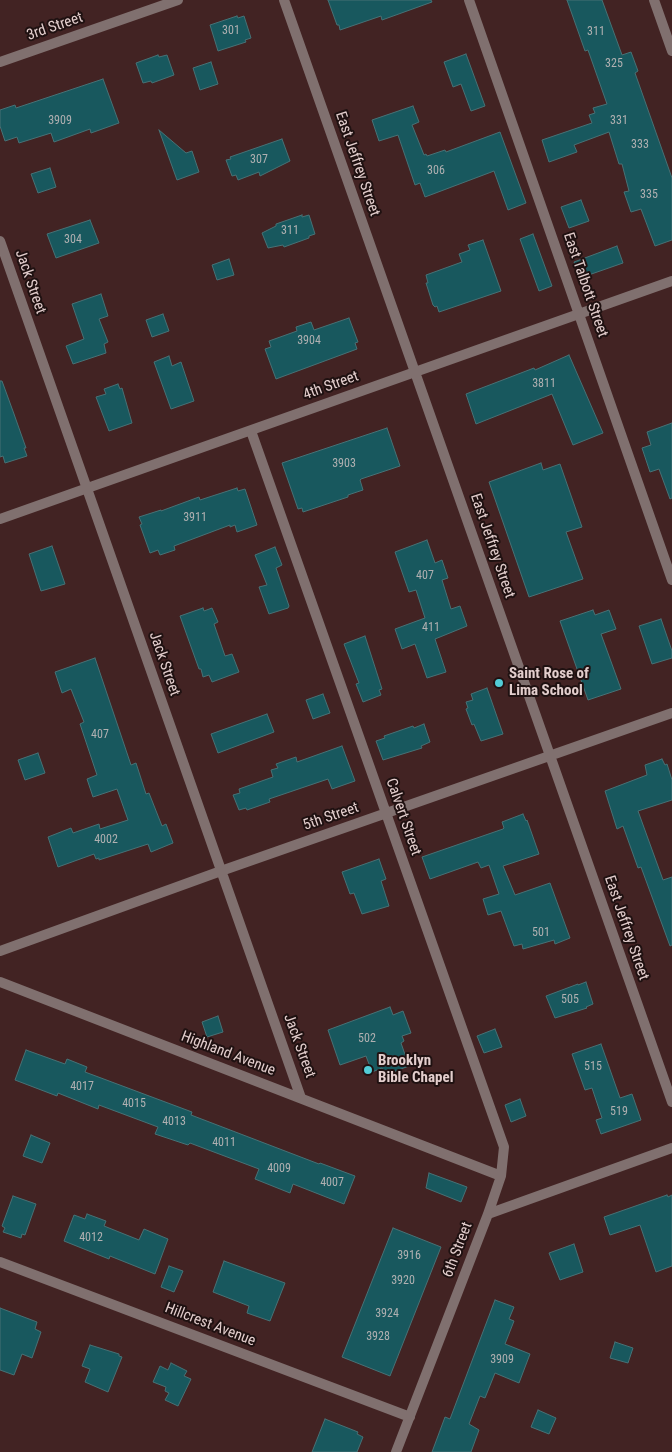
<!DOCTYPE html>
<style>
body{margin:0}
canvas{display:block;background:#422323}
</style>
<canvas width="672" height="1452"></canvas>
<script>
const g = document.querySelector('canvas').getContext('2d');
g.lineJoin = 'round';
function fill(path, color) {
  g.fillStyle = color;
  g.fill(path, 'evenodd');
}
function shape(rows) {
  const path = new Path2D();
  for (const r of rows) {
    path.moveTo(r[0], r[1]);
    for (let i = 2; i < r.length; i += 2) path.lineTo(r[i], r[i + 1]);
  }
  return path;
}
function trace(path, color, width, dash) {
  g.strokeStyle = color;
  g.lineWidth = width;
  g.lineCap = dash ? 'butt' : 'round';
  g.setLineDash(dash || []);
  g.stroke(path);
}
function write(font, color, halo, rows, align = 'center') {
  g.font = font + ' "Roboto Condensed",sans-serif';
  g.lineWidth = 4;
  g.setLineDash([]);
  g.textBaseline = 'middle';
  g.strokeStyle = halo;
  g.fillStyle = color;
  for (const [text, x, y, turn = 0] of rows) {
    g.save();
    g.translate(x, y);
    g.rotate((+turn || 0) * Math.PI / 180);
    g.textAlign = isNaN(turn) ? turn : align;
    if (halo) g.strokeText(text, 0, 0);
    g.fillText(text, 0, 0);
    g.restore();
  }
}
const building = shape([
 [328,0,431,0,432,2,382,20,381,16,340,30,339,25,337,25,328,0],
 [567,0,602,0,622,55,631,52,638,71,635,73,672,178,672,240,655,246,641,209,631,212,624,192,629,191,622,164,619,164,609,132,574,145,577,152,549,162,542,140,592,123,589,115,595,113,593,108,607,104,588,50,585,51,567,0],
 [237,16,238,18,244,16,251,38,245,40,246,42,218,51,210,25,237,16],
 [466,54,485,106,471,111,461,84,453,87,444,62,466,54],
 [158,55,159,57,167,55,174,75,152,83,151,81,143,83,136,63,158,55],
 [211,62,218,84,200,90,193,68,211,62],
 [103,79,119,123,91,133,90,129,54,142,51,133,19,143,17,137,5,141,0,126,0,110,15,105,16,108,103,79],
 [413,106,419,122,412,125,424,155,426,154,427,156,445,150,446,152,500,132,526,203,508,210,494,171,425,197,420,183,415,185,398,135,379,141,372,120,413,106],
 [159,130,186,153,192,151,199,172,177,180,159,130],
 [282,139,290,161,260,176,259,172,238,180,236,175,232,176,226,160,231,159,230,157,282,139],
 [50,168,56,187,38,193,31,174,50,168],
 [581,200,589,221,569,228,561,207,581,200],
 [302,215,302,217,309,215,315,234,309,236,309,238,284,247,283,245,268,248,262,233,276,226,276,224,302,215],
 [90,220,99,243,56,258,47,234,90,220],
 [533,234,552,286,539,291,520,239,533,234],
 [483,240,501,291,439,312,437,306,435,307,433,305,426,283,428,283,426,275,462,262,459,254,470,250,468,245,483,240],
 [617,246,623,263,580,278,574,262,617,246],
 [229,259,234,275,217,280,212,265,229,259],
 [101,294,108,316,99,319,108,342,104,344,106,353,73,364,66,346,84,339,72,304,101,294],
 [163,314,169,331,152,337,146,320,163,314],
 [349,318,358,342,355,343,357,349,276,379,265,349,271,347,269,341,297,331,296,327,311,322,314,330,349,318],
 [569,355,603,433,573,445,552,394,476,424,466,394,534,368,535,370,569,355],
 [169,356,172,366,181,362,194,401,171,409,154,362,169,356],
 [0,381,2,381,14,414,26,448,24,448,27,456,5,463,3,456,0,457,0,381],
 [118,384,120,389,122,388,132,423,109,431,96,397,106,394,104,389,118,384],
 [672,423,672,498,670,499,659,469,650,472,642,448,651,445,647,432,672,423],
 [387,428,400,466,361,479,360,480,363,490,348,495,348,497,303,512,302,508,298,509,282,463,387,428],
 [541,463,543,470,560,464,582,527,566,532,583,579,529,597,489,482,541,463],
 [237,488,238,491,245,489,257,525,237,532,235,525,230,527,230,525,174,546,175,550,160,555,158,550,150,553,140,525,142,524,139,517,161,510,161,511,199,497,200,500,237,488],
 [427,540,435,563,442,560,448,578,442,580,451,609,460,606,467,626,435,639,446,672,427,678,415,644,402,649,395,629,425,618,416,590,409,592,395,552,427,540],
 [52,546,65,584,41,591,29,554,52,546],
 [275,547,282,565,276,568,289,606,288,608,269,614,259,587,267,585,255,555,275,547],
 [203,608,204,611,212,608,218,622,214,624,225,656,232,654,239,672,212,682,209,675,203,677,201,669,199,669,180,616,203,608],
 [593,610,595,615,609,610,616,629,601,634,621,689,588,700,560,621,593,610],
 [661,619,672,651,672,658,652,664,639,626,661,619],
 [365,636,382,689,379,690,381,695,363,702,356,684,359,683,344,644,365,636],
 [95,658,131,765,136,763,146,794,149,793,162,826,166,824,173,843,151,852,148,844,99,860,99,858,96,859,94,854,58,867,48,837,71,828,73,833,99,824,100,829,128,820,117,789,93,797,87,779,97,775,80,724,84,722,71,689,62,693,55,672,95,658],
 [487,688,503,734,481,741,474,724,472,725,466,709,468,708,466,702,473,700,471,694,487,688],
 [323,694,330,713,313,719,306,700,323,694],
 [267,714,274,732,218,753,211,734,267,714],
 [424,724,430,742,421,746,422,748,383,760,376,741,385,738,384,736,413,726,414,728,424,724],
 [342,746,355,781,332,789,328,779,269,799,270,802,247,810,246,808,239,810,233,795,240,793,239,789,273,777,271,770,278,768,276,764,296,757,297,762,342,746],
 [38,753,45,773,25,780,18,760,38,753],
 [662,759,665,765,667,764,672,780,672,800,638,811,663,880,672,877,672,945,670,946,641,867,638,868,623,826,617,829,605,791,647,775,645,765,662,759],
 [523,814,526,821,527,820,539,854,503,866,515,895,550,883,570,938,555,944,554,940,523,949,522,944,514,946,501,911,488,915,483,899,499,894,489,865,481,868,478,862,430,879,422,857,503,829,504,828,502,822,523,814],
 [379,859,386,879,381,881,389,906,362,914,354,893,350,894,342,872,379,859],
 [586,982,593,1004,586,1007,587,1008,555,1018,546,996,578,984,578,985,586,982],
 [390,1007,393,1015,403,1011,411,1033,402,1036,404,1041,401,1043,409,1066,385,1075,382,1068,372,1072,366,1056,340,1065,328,1030,390,1007],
 [218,1016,223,1032,207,1037,202,1022,218,1016],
 [495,1029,502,1047,484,1053,477,1036,495,1029],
 [601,1044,620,1098,632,1094,641,1120,601,1134,596,1120,602,1118,592,1088,585,1090,572,1054,601,1044],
 [26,1050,65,1064,67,1059,87,1067,85,1072,192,1112,191,1115,319,1164,320,1163,355,1176,344,1204,293,1184,290,1193,255,1179,259,1169,190,1143,188,1145,155,1134,158,1127,99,1105,98,1109,58,1093,57,1096,15,1080,26,1050],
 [520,1099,526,1116,511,1122,505,1105,520,1099],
 [31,1135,50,1143,42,1163,23,1156,31,1135],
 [429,1173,467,1187,461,1202,426,1188,429,1173],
 [667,1195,668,1197,672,1195,672,1266,656,1272,640,1225,610,1235,604,1217,667,1195],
 [13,1196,36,1204,25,1235,22,1234,21,1238,3,1232,5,1228,2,1226,13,1196],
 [87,1214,106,1221,104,1226,139,1240,144,1229,168,1239,155,1274,110,1256,109,1259,64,1241,74,1215,85,1219,87,1214],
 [393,1228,441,1247,390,1376,342,1357,393,1228],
 [574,1244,583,1272,560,1280,549,1253,574,1244],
 [224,1261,285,1283,270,1321,247,1313,249,1306,213,1292,224,1261],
 [169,1266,183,1271,174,1292,161,1287,169,1266],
 [495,1300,514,1307,509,1319,514,1321,505,1344,530,1354,519,1383,495,1373,485,1398,480,1396,469,1424,479,1430,471,1452,432,1452,445,1417,450,1419,495,1300],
 [0,1308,37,1322,35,1329,41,1332,32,1358,22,1354,14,1375,0,1370,0,1308],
 [615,1342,633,1348,628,1363,610,1358,615,1342],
 [90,1345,119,1354,119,1356,122,1357,108,1392,85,1382,90,1369,82,1366,90,1345],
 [171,1363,187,1371,184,1376,191,1379,178,1406,165,1400,169,1393,165,1391,166,1387,153,1382,160,1366,168,1370,171,1363],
 [538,1410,556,1418,549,1434,531,1427,538,1410],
 [325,1419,358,1432,357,1434,363,1437,357,1452,312,1452,325,1419]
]);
const minor = shape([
 [284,0,672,1102],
 [469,0,672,580],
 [654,0,672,51],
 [0,62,178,0],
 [0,241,301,1098],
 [251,431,504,1147,501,1176,488,1214,396,1452],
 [0,519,672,281],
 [0,951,221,871,672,713],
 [0,982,501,1176],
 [488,1214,672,1148],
 [0,1262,410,1417]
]);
const markers = [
 [499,683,5,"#52ccd6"],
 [368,1070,5,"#52ccd6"]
];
const numberNames = [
 ["301",231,31],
 ["311",596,32],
 ["325",614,64],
 ["3909",60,121],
 ["331",619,121],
 ["333",640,145],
 ["307",259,160],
 ["306",436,171],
 ["335",649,195],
 ["311",290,231],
 ["304",73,240],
 ["3904",309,341],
 ["3811",544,384],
 ["3903",344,464],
 ["3911",195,518],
 ["407",425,576],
 ["411",431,628],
 ["407",100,735],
 ["4002",106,840],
 ["501",541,933],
 ["505",570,1000],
 ["502",367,1039],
 ["515",593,1067],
 ["4017",82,1087],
 ["4015",134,1104],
 ["519",619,1112],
 ["4013",174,1122],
 ["4011",224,1143],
 ["4009",279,1169],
 ["4007",332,1183],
 ["4012",91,1238],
 ["3916",409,1256],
 ["3920",403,1281],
 ["3924",387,1314],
 ["3928",378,1337],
 ["3909",502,1360]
];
const streetNames = [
 ["3rd Street",55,27,-19],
 ["East Jeffrey Street",357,164,71],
 ["Jack Street",30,282,71],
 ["East Talbott Street",585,285,71],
 ["4th Street",331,386,-20],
 ["East Jeffrey Street",492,546,71],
 ["Jack Street",164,664,71],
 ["5th Street",331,817,-19],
 ["Calvert Street",403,817,71],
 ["East Jeffrey Street",626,928,71],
 ["Jack Street",299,1046,70],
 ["Highland Avenue",228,1054,21],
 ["6th Street",458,1250,-69],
 ["Hillcrest Avenue",210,1325,21]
];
const poiNames = [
 ["Saint Rose of",509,674],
 ["Lima School",509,691],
 ["Brooklyn",378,1061],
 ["Bible Chapel",378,1078]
];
fill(building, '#18585e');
trace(building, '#477175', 1);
trace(minor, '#80706f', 10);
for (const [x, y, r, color] of markers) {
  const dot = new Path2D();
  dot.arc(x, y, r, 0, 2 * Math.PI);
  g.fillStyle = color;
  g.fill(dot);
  trace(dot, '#1f1111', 2);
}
write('12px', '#b0b0b1', null, numberNames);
write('15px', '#e3cecd', '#1f1111', streetNames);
write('bold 15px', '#e3cecd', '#1f1111', poiNames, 'left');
</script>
